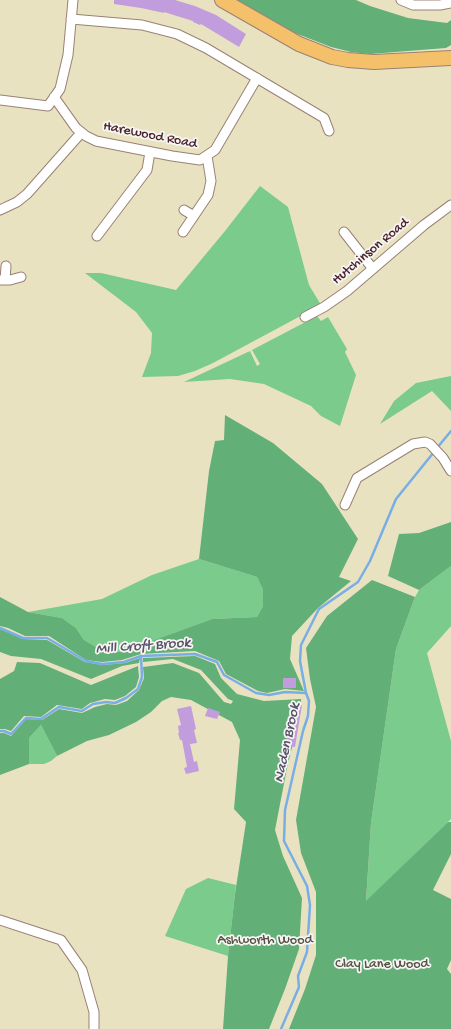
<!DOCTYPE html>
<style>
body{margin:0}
canvas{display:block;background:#e9e2c1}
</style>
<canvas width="451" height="1029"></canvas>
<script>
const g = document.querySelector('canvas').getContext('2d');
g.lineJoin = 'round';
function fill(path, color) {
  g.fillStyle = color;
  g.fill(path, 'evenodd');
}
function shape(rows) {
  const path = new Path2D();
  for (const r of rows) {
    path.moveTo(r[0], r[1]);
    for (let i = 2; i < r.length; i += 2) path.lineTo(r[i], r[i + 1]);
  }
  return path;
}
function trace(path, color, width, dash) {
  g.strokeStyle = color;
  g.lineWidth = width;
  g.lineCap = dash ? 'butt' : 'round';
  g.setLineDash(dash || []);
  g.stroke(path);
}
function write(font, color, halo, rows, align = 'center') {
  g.font = font + ' "Gochi Hand",sans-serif';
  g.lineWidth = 3.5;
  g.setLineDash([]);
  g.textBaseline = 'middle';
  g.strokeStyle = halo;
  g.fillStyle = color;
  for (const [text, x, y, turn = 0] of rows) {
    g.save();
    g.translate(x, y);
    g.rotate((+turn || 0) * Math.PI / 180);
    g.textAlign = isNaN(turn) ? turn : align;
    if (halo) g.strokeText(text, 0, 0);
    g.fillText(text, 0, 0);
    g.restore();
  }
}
const green = shape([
 [260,186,288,207,309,285,321,305,213,363,195,371,178,376,142,377,151,353,152,333,136,312,85,273,101,273,176,290,225,231],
 [317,316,321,321,328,317,347,349,345,352,356,375,340,426,321,416,311,406,264,384,230,379,184,382,250,351,257,366,260,364,252,350],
 [451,376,451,411,432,391,380,424,394,401,416,383],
 [199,559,257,577,263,590,263,606,257,617,212,619,123,652,103,651,84,640,76,628,62,618,28,612,102,599,152,575],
 [451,566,451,626,427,653,451,741,451,819,366,902,371,823,396,649,415,597,419,590],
 [41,725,57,756,51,761,44,764,29,764,29,738],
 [208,878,236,885,228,956,165,936,186,889]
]);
const forest = shape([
 [237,0,356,0,370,6,408,18,447,23,451,20,451,45,446,48,370,54,351,52,331,47,295,33],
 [225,415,273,443,322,484,358,539,339,577,351,581,318,608,292,636,290,659,304,691,285,689,267,693,258,691,226,674,219,661,195,651,141,654,122,660,102,662,86,660,49,636,25,636,8,628,0,626,0,597,28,612,62,618,76,628,84,640,103,651,122,652,212,619,257,617,263,606,263,590,257,577,199,559,209,471,215,441,224,440],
 [451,522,451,566,419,590,388,576,399,534,419,533],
 [372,580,415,597,396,649,371,823,366,901,448,822,451,822,451,854,433,890,451,899,451,960,447,969,451,974,451,1029,289,1029,305,989,316,955,316,892,301,853,296,820,316,707,310,679,306,648,327,616],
 [0,629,23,639,47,640,85,662,103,665,125,663,140,658,139,663,122,666,91,679,41,659,11,656,0,652],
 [195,656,215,664,221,678,237,694,264,701,301,699,301,710,287,768,275,830,283,856,302,898,299,949,285,989,269,1029,223,1029,228,956,235,894,246,822,234,809,240,740,232,722,191,700,171,697,162,701,151,712,136,722,109,735,87,741,57,756,41,725,29,738,29,764,0,775,0,733,4,733,11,736,26,719,42,720,59,709,82,713,95,707,107,704,116,705,127,701,139,690,144,678,143,667,173,663,199,673,224,702,231,704,233,701,228,699,201,670,173,659,143,662,143,658],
 [17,662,40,663,91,685,138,666,139,677,136,687,125,696,115,700,105,699,90,703,82,709,57,705,41,717,24,716,11,731,5,729,0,729,0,679,14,671]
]);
const stream = shape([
 [437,448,451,431],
 [0,628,23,638,47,638,86,661,102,664,124,662,141,656,195,654,217,662,224,675,256,693,269,695,285,692,306,693],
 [0,731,4,731,11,734,26,718,41,719,59,707,82,711,93,704,106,702,115,703,126,698,138,689,142,677,141,656],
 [281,1029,299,987,298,976,307,952,310,905,307,886,284,841,285,810,303,731,308,716,309,701,306,693,300,661,301,645,319,609,358,582,370,561,396,499,434,452]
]);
const building = shape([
 [114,0,175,0,195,6,216,15,246,34,239,47,201,24,200,25,193,22,193,21,164,12,164,13,141,8,114,4],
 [283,678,296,678,296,688,283,688],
 [290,704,302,705,295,747,286,746],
 [191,706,196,729,194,730,197,743,190,744,194,762,197,761,199,771,186,774,184,768,187,767,182,740,180,740,178,733,179,733,178,726,181,725,177,709],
 [208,708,220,712,217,719,205,716]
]);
const street = shape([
 [401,0,413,5,440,5,451,3],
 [71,19,142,25,177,34,206,48,324,118,329,131],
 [54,97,76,128,86,136,96,141,172,156,200,160,215,150,257,78],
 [0,100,48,106,60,89,68,55,73,0],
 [0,210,17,202,27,194,81,133],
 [184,210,194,216],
 [183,232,208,195,211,181,207,156],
 [344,232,373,269],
 [97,236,147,170,150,152],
 [0,280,10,280,21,277],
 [5,280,6,266],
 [305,317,324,307,347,291,424,225,451,205],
 [345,505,357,478,413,444,425,442,430,444,443,458,451,471],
 [0,920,61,940,82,970,94,1012,94,1029]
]);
const primary = shape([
 [222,0,299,44,332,57,348,60,374,62,451,58]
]);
const streetNames = [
 ["Harewood Road",150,136,11],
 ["Hutchinson Road",371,252,-40]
];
const parkNames = [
 ["Ashworth Wood",265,941],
 ["Clay Lane Wood",382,965]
];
const waterNames = [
 ["Mill Croft Brook",143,647,-4],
 ["Naden Brook",288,743,-78]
];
fill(green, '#7acb8c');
fill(forest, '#63af78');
trace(stream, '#78aee6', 2.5);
fill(building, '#c29dde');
trace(street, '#9a8076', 11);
trace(primary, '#9a8076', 16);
trace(street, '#fff', 9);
trace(primary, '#f4c16a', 14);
write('14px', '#4a1f2b', '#f6f6f2', streetNames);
write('14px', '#585348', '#f6f6f2', parkNames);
write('italic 15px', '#5a516c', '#f6f6f2', waterNames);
</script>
